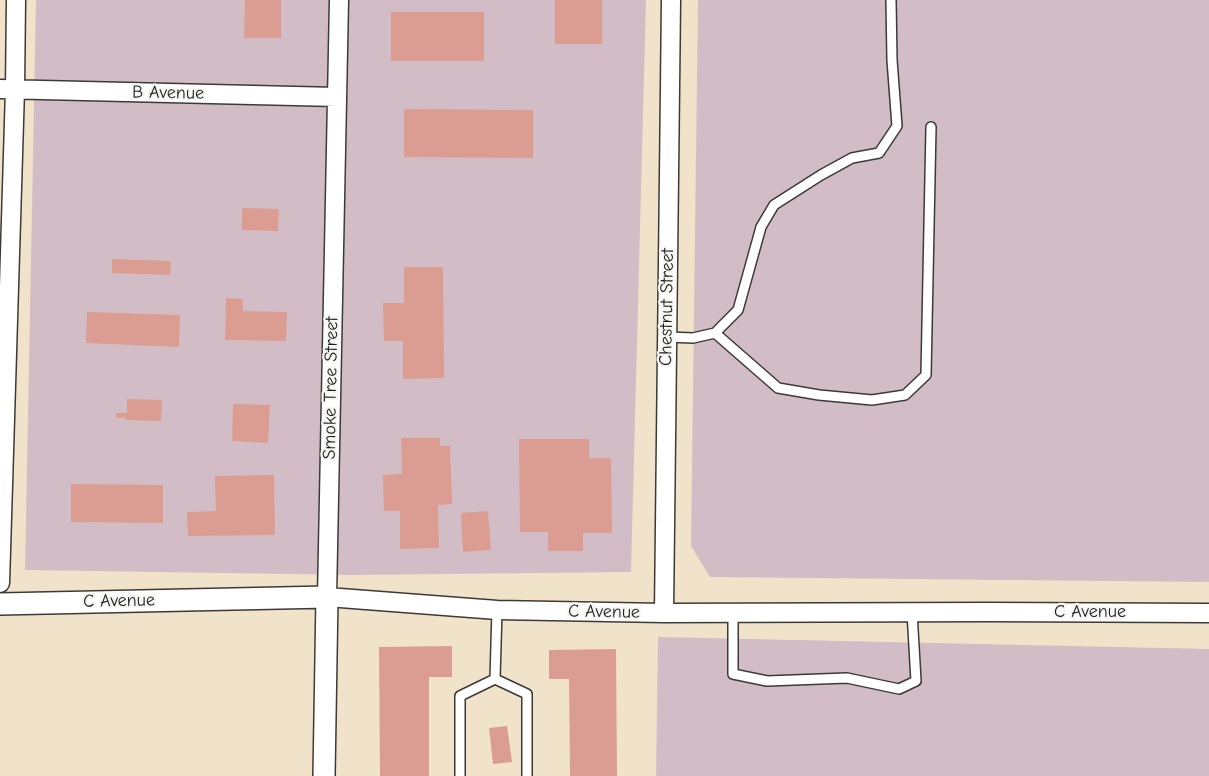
<!DOCTYPE html>
<style>
body{margin:0}
canvas{display:block;background:#f1e3c9}
</style>
<canvas width="1209" height="776"></canvas>
<script>
const g = document.querySelector('canvas').getContext('2d');
g.lineJoin = 'round';
function fill(path, color) {
  g.fillStyle = color;
  g.fill(path, 'evenodd');
}
function shape(rows) {
  const path = new Path2D();
  for (const r of rows) {
    path.moveTo(r[0], r[1]);
    for (let i = 2; i < r.length; i += 2) path.lineTo(r[i], r[i + 1]);
  }
  return path;
}
function trace(path, color, width, dash) {
  g.strokeStyle = color;
  g.lineWidth = width;
  g.lineCap = dash ? 'butt' : 'round';
  g.setLineDash(dash || []);
  g.stroke(path);
}
function write(font, color, halo, rows, align = 'center') {
  g.font = font + ' "Comic Neue",sans-serif';
  g.lineWidth = 4.5;
  g.setLineDash([]);
  g.textBaseline = 'middle';
  g.strokeStyle = halo;
  g.fillStyle = color;
  for (const [text, x, y, turn = 0] of rows) {
    g.save();
    g.translate(x, y);
    g.rotate((+turn || 0) * Math.PI / 180);
    g.textAlign = isNaN(turn) ? turn : align;
    if (halo) g.strokeText(text, 0, 0);
    g.fillText(text, 0, 0);
    g.restore();
  }
}
const industrial = shape([
 [36,0,646,0,631,572,354,575,25,570],
 [698,0,1209,0,1209,582,710,577,691,546],
 [658,637,1209,649,1209,776,656,776]
]);
const building = shape([
 [245,0,281,0,281,38,244,38],
 [555,0,602,0,602,44,555,44],
 [391,12,484,12,484,61,391,61],
 [404,109,533,110,533,158,404,157],
 [242,208,279,209,278,231,242,230],
 [112,259,171,261,170,275,112,273],
 [404,267,443,267,444,378,403,379,403,341,384,341,383,303,404,303],
 [226,298,243,299,243,311,287,312,286,341,225,340],
 [87,312,180,315,179,347,86,343],
 [127,399,162,400,161,421,126,420,126,418,116,418,116,413,127,413],
 [233,404,270,405,268,443,232,441],
 [401,438,440,438,440,446,450,446,452,504,438,505,439,548,400,549,400,511,384,511,383,475,402,474],
 [519,439,589,439,589,458,611,458,612,533,583,533,583,551,548,551,548,532,520,532],
 [274,475,275,535,188,536,187,512,216,511,215,476],
 [71,484,163,485,163,523,71,522],
 [488,511,491,550,463,552,461,513],
 [452,646,452,677,429,677,429,776,380,776,379,647],
 [616,649,617,776,570,776,569,679,549,679,549,650],
 [507,726,512,762,493,764,489,728]
]);
const service = shape([
 [715,333,778,388,819,395,872,400,905,395,926,375,931,127],
 [667,337,693,338,715,333,738,310,761,227,774,205,821,175,852,158,879,153,897,126,892,60,891,0],
 [733,613,733,674,767,681,847,678,899,689,916,681,912,612],
 [495,679,527,694,527,776],
 [495,679,497,610],
 [460,776,460,696,495,679]
]);
const minor = shape([
 [339,0,327,597,497,610,664,613,988,612,1209,613],
 [0,89,337,97],
 [0,583,15,89,16,0],
 [664,613,671,0]
]);
const tertiary = shape([
 [0,604,327,597,324,776]
]);
const streetNames = [
 ["B Avenue",168,93,1],
 ["Chestnut Street",667,307,-89],
 ["Smoke Tree Street",331,388,-89],
 ["C Avenue",119,601,-1],
 ["C Avenue",604,612,1],
 ["C Avenue",1090,612]
];
fill(industrial, '#d2bdc6');
fill(building, '#db9d92');
trace(service, '#3c3a36', 12);
trace(minor, '#3c3a36', 21);
trace(tertiary, '#3c3a36', 24);
trace(service, '#fff', 9);
trace(minor, '#fff', 18);
trace(tertiary, '#fff', 21);
write('18px', '#1c1c1c', '#f6f6f2', streetNames);
</script>
